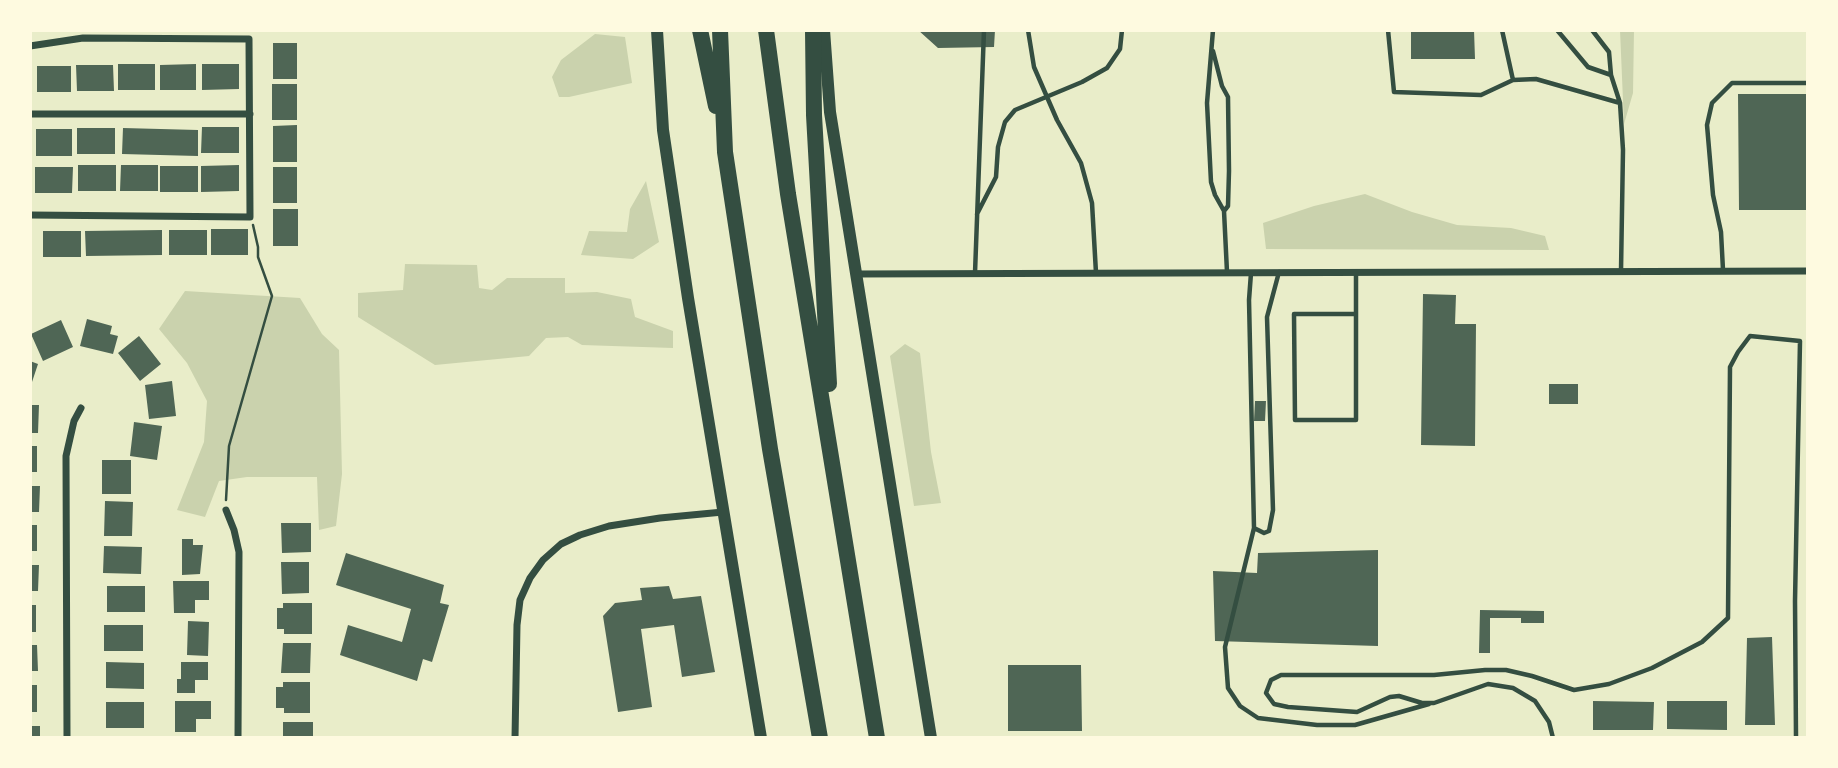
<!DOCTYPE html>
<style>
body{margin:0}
#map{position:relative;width:1838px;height:768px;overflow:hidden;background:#e9edc9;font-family:Rubik,sans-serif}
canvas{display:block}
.frame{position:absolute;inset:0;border:32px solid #fefae0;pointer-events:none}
</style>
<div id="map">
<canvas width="1838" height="768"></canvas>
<div class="frame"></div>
</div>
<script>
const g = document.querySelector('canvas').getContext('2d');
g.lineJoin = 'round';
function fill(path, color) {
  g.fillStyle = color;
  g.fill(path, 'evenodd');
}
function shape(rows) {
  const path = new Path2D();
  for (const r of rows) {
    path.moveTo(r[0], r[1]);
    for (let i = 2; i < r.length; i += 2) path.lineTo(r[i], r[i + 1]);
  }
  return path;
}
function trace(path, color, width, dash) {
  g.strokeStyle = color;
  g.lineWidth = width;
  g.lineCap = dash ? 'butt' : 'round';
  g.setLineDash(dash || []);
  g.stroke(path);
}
const green = shape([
 [1620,30,1634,30,1633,93,1624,124],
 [595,34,625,37,632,83,569,97,559,97,552,77,561,60],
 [646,181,659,242,633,259,581,255,589,231,627,232,630,209],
 [1365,194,1412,212,1457,225,1511,228,1545,236,1549,250,1266,249,1263,223,1314,206],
 [405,264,477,265,479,288,492,290,507,278,565,278,565,293,597,292,631,299,635,317,673,331,673,348,582,345,568,337,546,338,529,356,435,365,358,317,358,293,403,290],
 [185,291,300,298,322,334,339,350,342,474,336,526,319,530,317,477,247,477,219,481,205,517,177,510,204,442,207,401,187,363,159,329],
 [905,344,920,353,931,452,941,503,914,506,890,356]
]);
const building = shape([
 [918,30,995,30,994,47,938,48],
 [1411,30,1474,30,1475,59,1411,59],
 [273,43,297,43,297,79,273,79],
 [118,64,155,64,155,90,118,90],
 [196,64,196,90,160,90,160,65],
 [202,64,239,64,239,89,202,90],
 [76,65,113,65,114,91,77,91],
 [37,66,71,66,71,92,37,92],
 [272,84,297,84,297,120,272,120],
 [1738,94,1808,94,1808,210,1739,210],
 [297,125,297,162,273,162,273,126],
 [202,127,239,127,239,153,201,153],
 [77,128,115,128,115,154,77,154],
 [123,128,198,130,198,156,122,154],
 [36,129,72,129,72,156,36,156],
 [78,165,116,165,116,191,78,191],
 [121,165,158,165,158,191,120,191],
 [239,165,239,191,201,192,201,166],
 [160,166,198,166,198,192,160,192],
 [35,167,73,167,72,193,35,193],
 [273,167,297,167,297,203,273,203],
 [273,209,298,209,298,246,273,246],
 [211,229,248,229,248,255,211,255],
 [162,230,162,255,86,256,85,231],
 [169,230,207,230,207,255,169,255],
 [43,231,81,231,81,257,43,257],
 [1423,294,1456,295,1455,324,1476,324,1475,446,1421,445],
 [87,319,112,326,110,334,118,336,113,354,80,346],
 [61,320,73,347,43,361,31,334],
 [139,336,161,364,140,381,118,353],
 [30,361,38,364,30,388],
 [172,381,176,416,149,419,145,385],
 [1549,384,1578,384,1578,404,1549,404],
 [1255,401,1266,401,1265,421,1254,421],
 [30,405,39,405,38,433,30,433],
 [134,422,162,426,157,460,130,456],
 [30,446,37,446,37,472,30,472],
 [102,460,131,460,131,494,102,494],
 [30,486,40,486,39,512,30,512],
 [105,501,133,502,132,536,104,536],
 [281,523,311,523,311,552,282,553],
 [30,525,37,525,37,551,30,551],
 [182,539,193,539,193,545,203,545,200,574,182,575],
 [104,546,142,547,141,574,103,573],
 [1378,550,1378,646,1215,641,1213,571,1257,573,1258,553],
 [346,553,444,585,440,603,449,605,432,662,423,659,417,681,340,655,348,625,402,642,411,609,336,585],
 [281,562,309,562,309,593,282,594],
 [30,565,39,565,38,591,30,591],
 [173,581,209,581,209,600,195,600,195,613,174,613],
 [107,586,145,586,145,612,107,612],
 [669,586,673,599,701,596,715,672,682,677,674,625,641,629,652,707,618,712,603,616,615,603,642,600,640,588],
 [283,603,312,603,312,634,284,634,284,629,277,629,277,608,283,608],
 [30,605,36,605,36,632,30,632],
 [1480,610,1544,611,1544,623,1521,623,1521,618,1490,618,1490,653,1479,653],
 [188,621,209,622,208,656,187,655],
 [104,625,143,625,143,651,104,651],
 [1772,637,1775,725,1745,725,1747,638],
 [283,643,311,643,310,673,281,673],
 [30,645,37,645,38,671,30,671],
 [106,662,144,663,144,689,106,688],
 [181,662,208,662,208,680,195,680,195,693,177,693,177,679,181,679],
 [1008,665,1081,665,1082,731,1008,731],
 [283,682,310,682,310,713,284,713,284,708,276,708,276,687,283,687],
 [30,685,37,685,37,712,30,712],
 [175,701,211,701,211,719,196,719,196,732,175,732],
 [1593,701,1654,702,1653,730,1593,730],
 [1667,701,1727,701,1727,730,1667,729],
 [106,702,144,702,144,728,106,728],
 [283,722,313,722,313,738,283,738],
 [30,726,40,726,40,738,30,738]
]);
const path = shape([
 [226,500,229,446,272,296,258,257,258,247,253,225]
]);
const service = shape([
 [1028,30,1034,67,1057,120,1081,163,1092,203,1096,273],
 [1213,30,1207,103,1211,182,1215,195,1224,211],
 [1388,30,1394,92,1481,95,1513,80,1536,79,1620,103],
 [1502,30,1513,80],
 [1557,30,1588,67,1611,75],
 [1592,30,1609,52,1611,75,1620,103,1623,150,1621,271],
 [1213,51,1222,86,1228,97,1229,171,1228,206,1224,211,1227,272],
 [977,214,996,177,998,147,1005,122,1015,110,1082,82,1107,68,1120,49,1122,30],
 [1723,270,1721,232,1713,195,1707,125,1712,103,1732,83,1808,83],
 [975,273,984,30],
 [1251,273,1249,300,1254,528,1264,533,1269,531,1273,510,1267,317,1279,272],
 [1356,314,1294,314,1295,420,1356,420,1356,272],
 [1254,528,1225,647,1228,688,1240,706,1258,718,1317,725,1355,725,1429,704],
 [1553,738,1549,722,1535,701,1513,688,1488,684,1434,703,1422,703,1399,696,1390,697,1357,712,1288,707,1274,704,1266,693,1271,680,1281,675,1434,675,1485,670,1506,670,1532,676,1574,690,1609,684,1652,668,1702,642,1728,618,1730,367,1738,352,1750,336,1800,341,1795,601,1796,738]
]);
const minor = shape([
 [30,46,83,38,249,39,250,217,30,215],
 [30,114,250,114],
 [855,274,1808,271],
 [226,510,234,530,239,552,238,738],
 [67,738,66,456,74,421,81,408],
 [515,738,517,625,520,600,530,578,543,560,561,544,580,535,609,526,660,518,723,512]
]);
const secondary = shape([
 [657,30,663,130,688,298,761,738],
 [824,30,830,112,931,738]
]);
const motorway = shape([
 [700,30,716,106],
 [720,30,725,152,770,449,820,738],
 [766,30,788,194,877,738],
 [813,30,814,115,829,384]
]);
fill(green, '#cad2ad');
fill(building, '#4f6655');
trace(path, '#344e41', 2.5);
trace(service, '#344e41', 4.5);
trace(minor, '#344e41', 7);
trace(secondary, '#344e41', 12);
trace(motorway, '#344e41', 16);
</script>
